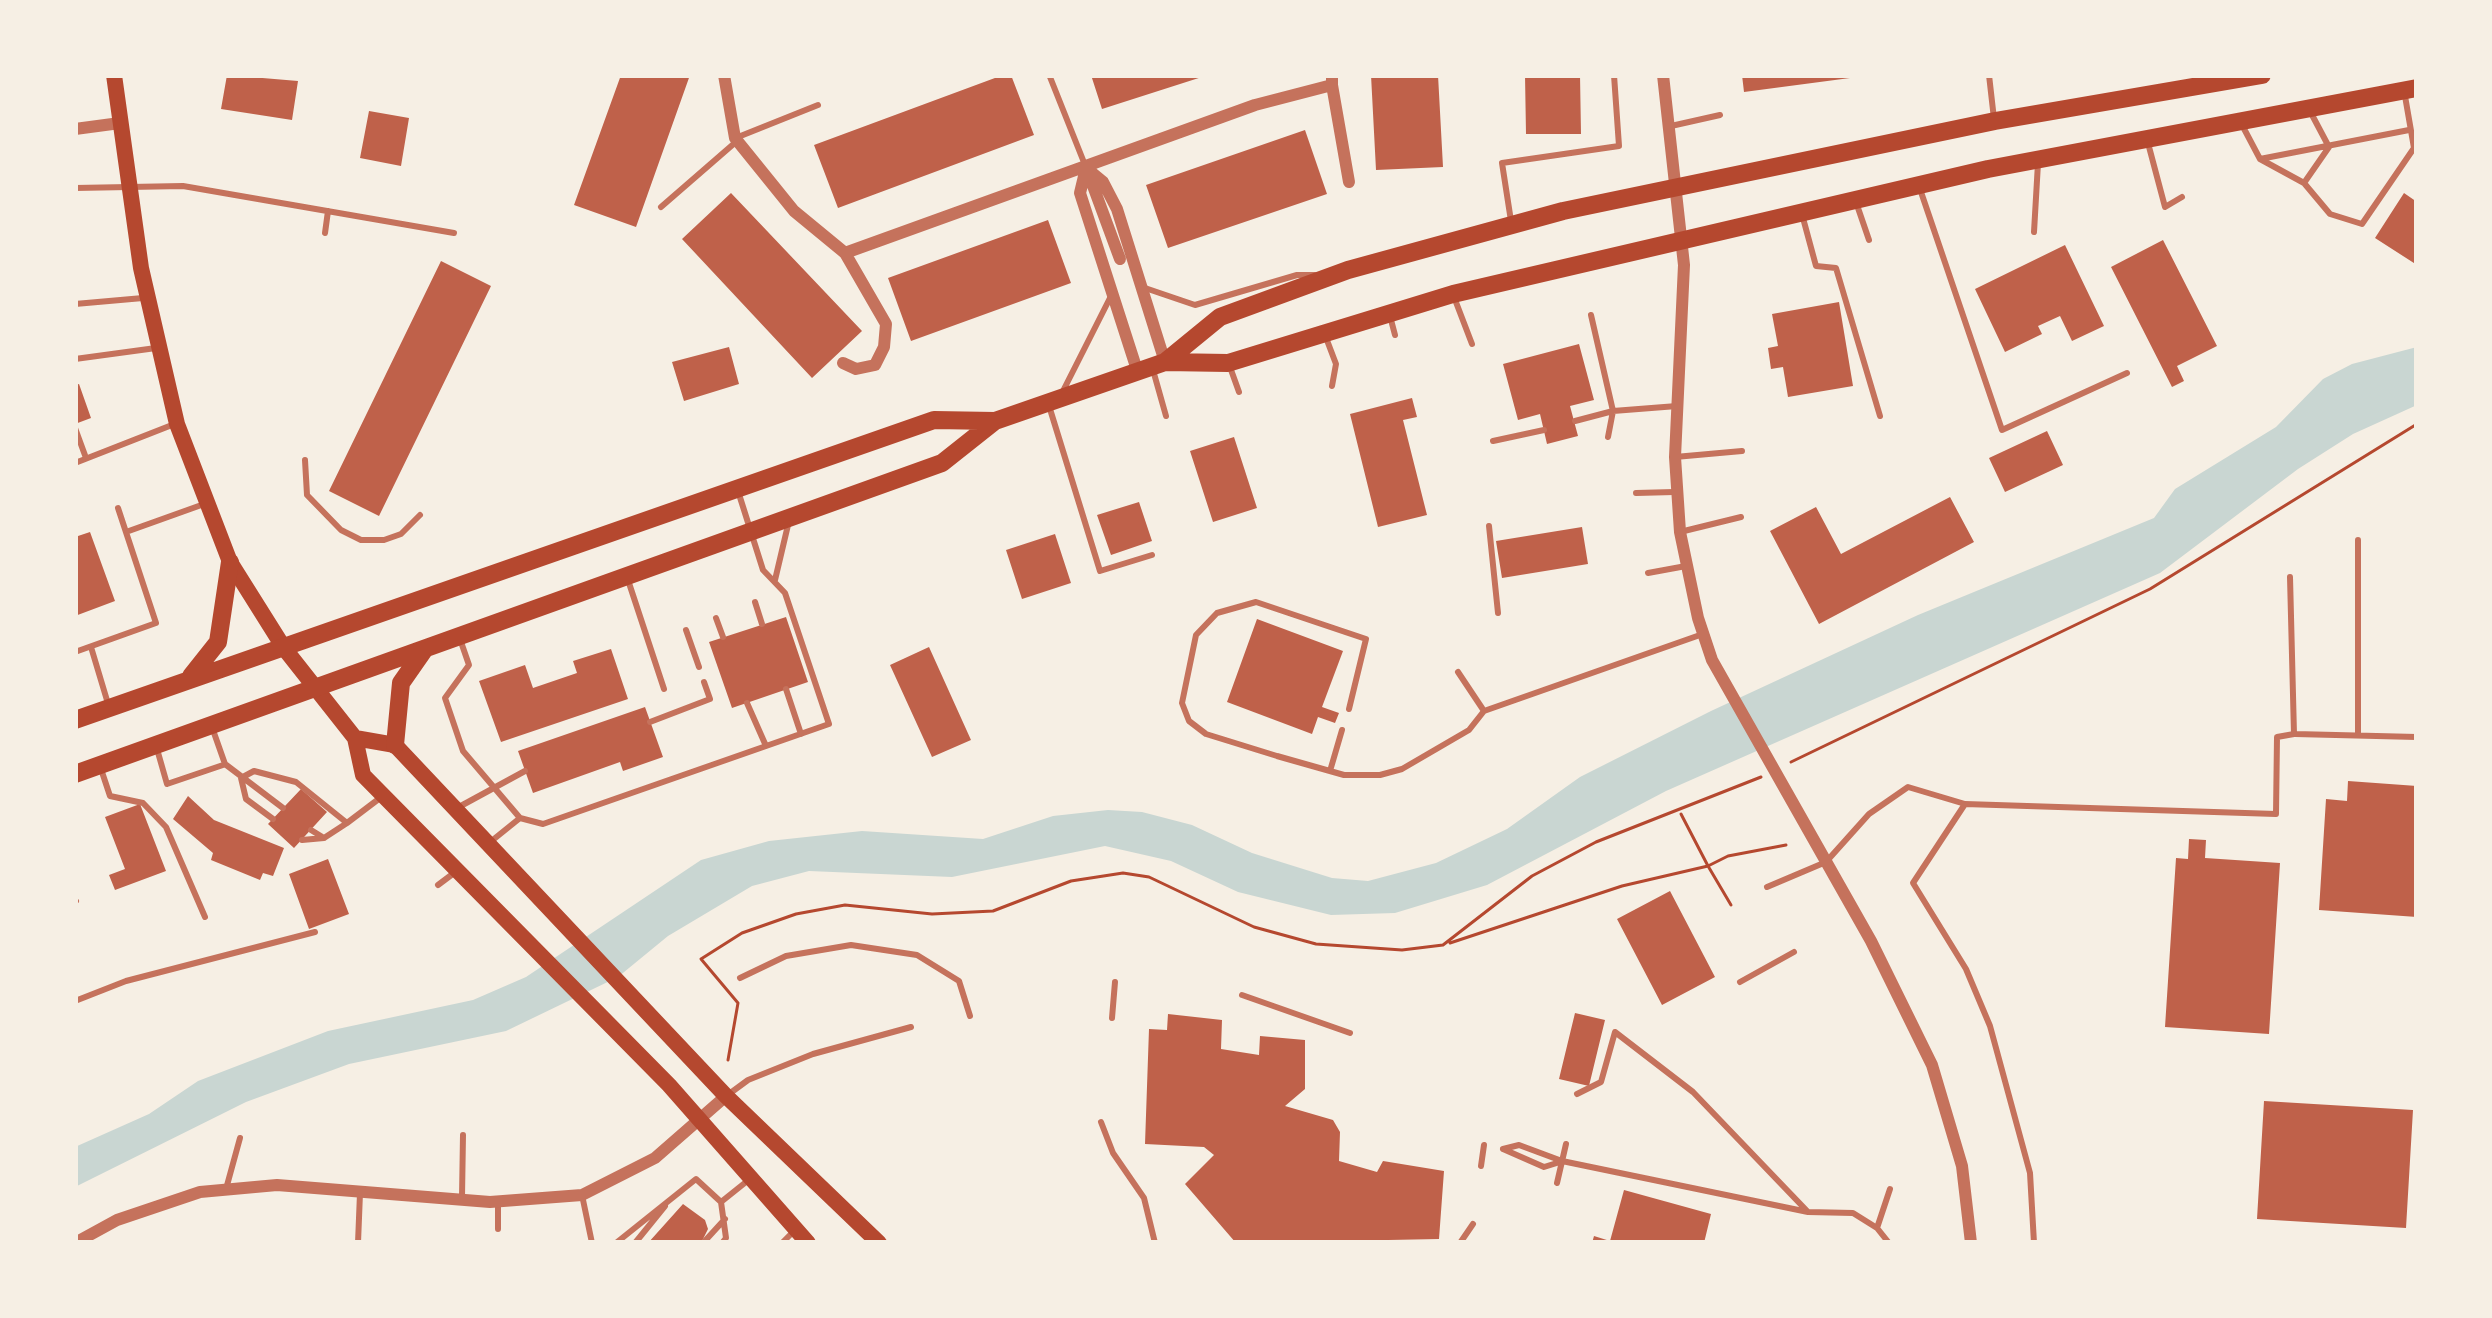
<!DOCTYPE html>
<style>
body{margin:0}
#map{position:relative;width:2492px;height:1318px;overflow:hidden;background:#f6efe4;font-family:Rubik,sans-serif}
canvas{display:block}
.frame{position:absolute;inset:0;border:78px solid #f6efe4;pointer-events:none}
</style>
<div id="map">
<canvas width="2492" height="1318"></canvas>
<div class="frame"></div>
</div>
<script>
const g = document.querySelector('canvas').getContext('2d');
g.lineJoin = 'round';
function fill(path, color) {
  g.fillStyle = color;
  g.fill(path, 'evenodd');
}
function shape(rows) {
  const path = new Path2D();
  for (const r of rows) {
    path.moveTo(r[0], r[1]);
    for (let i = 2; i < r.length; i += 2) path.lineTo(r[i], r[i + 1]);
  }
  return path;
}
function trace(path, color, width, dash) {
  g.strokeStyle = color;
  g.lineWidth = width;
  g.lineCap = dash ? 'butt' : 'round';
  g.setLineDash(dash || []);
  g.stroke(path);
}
const water = shape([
 [2417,347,2417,405,2353,434,2298,469,2160,573,1666,791,1487,885,1395,913,1331,915,1238,892,1171,861,1105,846,952,877,809,871,752,886,668,936,618,977,506,1031,349,1064,246,1102,75,1187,75,1147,149,1114,198,1081,328,1031,473,1000,526,977,701,860,769,841,862,831,983,839,1053,816,1108,810,1142,812,1192,825,1252,853,1332,878,1368,881,1436,863,1507,829,1580,777,1711,711,1918,615,2154,518,2175,489,2276,427,2323,379,2352,364]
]);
const building = shape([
 [227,75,298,81,292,120,221,109],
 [621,75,690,75,636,227,574,205],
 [1003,75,1011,75,1034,135,838,208,814,145],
 [1091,75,1205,75,1205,76,1102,109],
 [1371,75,1438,75,1443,167,1376,170],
 [1525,75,1580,75,1581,134,1526,134],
 [1742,75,1850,75,1850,78,1744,92],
 [369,111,409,118,401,166,360,158],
 [1305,130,1327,194,1168,248,1146,185],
 [731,193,862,331,812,378,682,239],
 [2404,193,2417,202,2417,265,2375,238],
 [1048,220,1071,283,911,341,888,278],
 [2163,240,2217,346,2177,366,2184,381,2172,387,2111,267],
 [2065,245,2104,326,2072,341,2060,316,2038,326,2042,334,2005,352,1975,289],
 [441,261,491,286,379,516,329,491],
 [1839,302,1853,386,1788,397,1783,367,1771,369,1768,348,1778,346,1772,314],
 [1579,344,1594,400,1570,406,1578,436,1547,444,1540,414,1518,420,1503,364],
 [729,347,739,384,684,401,672,362],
 [79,384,91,418,75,424,75,385],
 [1412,398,1417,417,1403,420,1427,515,1378,527,1350,414],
 [2047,431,2063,465,2005,492,1989,458],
 [1234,437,1257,508,1213,522,1190,451],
 [1950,497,1974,542,1819,624,1770,531,1816,507,1841,554],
 [1139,502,1152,541,1111,555,1097,515],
 [1582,527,1588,564,1502,578,1496,541],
 [90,532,115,601,75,616,75,537],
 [1055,534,1071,583,1022,599,1006,550],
 [786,617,808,682,732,708,709,642],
 [1257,619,1343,651,1322,707,1339,713,1335,723,1318,717,1312,734,1227,702],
 [929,647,971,740,932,757,890,665],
 [611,649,628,699,501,742,479,681,525,665,533,688,577,673,573,661],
 [645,707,663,757,623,771,620,762,533,793,518,751],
 [2348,781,2417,786,2417,917,2319,910,2326,799,2347,801],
 [301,789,327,812,294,848,268,824],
 [188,796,214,820,284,848,273,876,263,873,260,880,211,860,213,853,173,819],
 [140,804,166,871,115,890,109,875,125,869,105,817],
 [2189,839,2206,840,2205,858,2280,863,2269,1034,2165,1027,2176,858,2188,859],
 [328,859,349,914,309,929,289,874],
 [1670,891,1715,977,1662,1005,1617,919],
 [1575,1013,1605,1020,1589,1086,1559,1079],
 [1168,1014,1222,1020,1221,1049,1259,1055,1260,1036,1305,1040,1305,1089,1285,1106,1333,1120,1340,1132,1339,1161,1377,1172,1383,1161,1444,1171,1439,1239,1236,1243,1185,1184,1214,1155,1204,1147,1145,1144,1149,1029,1167,1030],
 [2264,1101,2413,1110,2406,1228,2257,1219],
 [1624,1190,1711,1214,1704,1243,1592,1243,1594,1236,1610,1241],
 [683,1204,705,1220,708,1229,701,1243,648,1243]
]);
const path = shape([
 [1791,762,2150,589,2417,424],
 [1681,814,1708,866,1728,856,1786,845],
 [1450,943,1622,886,1708,866,1731,905],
 [728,1060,738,1003,701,959,742,933,796,914,845,905,932,914,993,911,1071,881,1123,873,1149,877,1254,927,1316,944,1402,950,1443,945,1532,876,1596,842,1761,777]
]);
const service = shape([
 [1989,75,1994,119],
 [1050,77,1085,165],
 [2311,113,2329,147],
 [2241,123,2260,159,2304,183,2329,147],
 [1671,126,1720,115],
 [738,137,818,105],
 [2148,143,2165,207,2182,197],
 [2260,159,2409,130],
 [2304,183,2330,214,2362,224,2414,148,2405,96],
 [75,188,183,186,454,233],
 [1920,189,2002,430,2127,373],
 [1857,205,1869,240],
 [661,207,737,141],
 [1803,218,1816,266,1836,268,1880,416],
 [1511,221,1502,163,1619,146,1614,75],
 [2034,232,2038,163],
 [325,233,328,211],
 [1145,288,1195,305,1297,275,1315,275],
 [1454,297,1472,344],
 [75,304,143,298],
 [1591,315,1613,411,1608,437],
 [1390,316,1395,335],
 [1325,335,1336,364,1332,386],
 [75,359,156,348],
 [1230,367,1239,392],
 [1153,370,1166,416],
 [1063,391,1111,296],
 [1050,409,1100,571,1152,555],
 [1575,421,1613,411,1677,406],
 [75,428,86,458],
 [1493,441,1544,430],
 [1675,457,1742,451],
 [305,460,307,495,341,530,361,540,384,540,401,534,420,515],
 [75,463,172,425],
 [1636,493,1674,492],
 [1489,526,1498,613],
 [126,532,207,503],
 [1680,532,1741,517],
 [1648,573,1686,566],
 [628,580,664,689],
 [775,580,788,525],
 [755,602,762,624],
 [716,618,723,637],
 [686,630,699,667],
 [460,639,469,665,445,698,463,751,520,818,543,824,829,724,785,593,763,570,738,491],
 [91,647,109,707],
 [75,652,156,623,118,508],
 [1458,672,1484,711],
 [786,689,801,734],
 [747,703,766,746],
 [1349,709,1366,639,1256,602,1217,613,1196,635,1182,703,1189,721,1206,734,1277,756,1344,775,1380,775,1402,769,1469,730,1484,711,1700,635],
 [650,722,710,699,704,682],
 [213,730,225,764,283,808],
 [2295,734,2417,737],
 [2358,735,2358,540],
 [157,749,167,784,223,765],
 [101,769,110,796,143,803,166,827,205,917],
 [1330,771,1342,730],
 [1965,804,2276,814,2277,737,2294,734,2290,577],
 [457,808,525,771],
 [273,819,246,799,241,778,254,771,296,782,347,823,380,798],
 [311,830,324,838,347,823],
 [302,840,324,838],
 [489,843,520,818],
 [438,885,454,873],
 [1767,887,1826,862,1869,814,1908,787,1965,804,1913,883,1966,969,1990,1026,2030,1173,2034,1243],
 [75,900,76,901],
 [740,978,786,956,851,945,917,955,959,981,970,1016],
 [1740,982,1794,952],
 [1242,995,1350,1033],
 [75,1001,126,981,315,932],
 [1112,1018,1115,982],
 [729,1094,748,1080,813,1054,911,1027],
 [1577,1094,1601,1082,1615,1032,1693,1092,1808,1212,1853,1213,1877,1228],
 [1101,1122,1113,1153,1144,1198,1155,1243],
 [1503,1149,1519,1145,1562,1161,1808,1212],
 [1503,1149,1544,1167,1560,1162],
 [1481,1166,1484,1145],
 [1557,1183,1566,1144],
 [226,1189,240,1138],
 [582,1195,592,1243],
 [462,1197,463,1135],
 [721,1202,751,1178],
 [498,1203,498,1229],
 [358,1243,360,1193],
 [616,1243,696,1179,721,1202,726,1238,722,1243],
 [635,1243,665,1206],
 [703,1243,725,1219],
 [782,1243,793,1232],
 [1460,1243,1473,1224],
 [1889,1243,1877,1228,1890,1189]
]);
const minor = shape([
 [724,75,735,138,794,211,845,253,1255,105,1332,85,1332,75],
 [1663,75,1684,265,1675,457,1680,532,1698,618,1712,660,1871,941,1932,1065,1962,1166,1971,1243],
 [1332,85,1349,182],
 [75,129,120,123],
 [1086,168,1103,182,1117,209,1165,362],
 [1086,168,1080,193,1137,370],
 [1089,175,1120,259],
 [843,363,856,369,875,365,884,347,886,324,845,253],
 [75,1243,117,1220,200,1192,277,1185,490,1202,582,1195,655,1158,726,1096]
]);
const secondary = shape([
 [114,75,141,268,177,424,230,562,284,648,355,738,363,775,669,1085,808,1243],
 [355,738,395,745,726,1096,879,1243]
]);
const primary = shape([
 [1165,362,1220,317,1348,270,1563,211,1995,121,2262,75],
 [191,676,218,642,230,562],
 [75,720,934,420,995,421,1165,362,1228,363,1453,294,1988,169,2417,88],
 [395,745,401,683,424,650],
 [75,774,942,463,995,421]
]);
fill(water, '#c9d6d2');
fill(building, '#bf614a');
trace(path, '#b5482f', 3);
trace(service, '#c5725c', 6);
trace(minor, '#c5725c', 12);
trace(secondary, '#b5482f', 16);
trace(primary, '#b5482f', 18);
</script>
